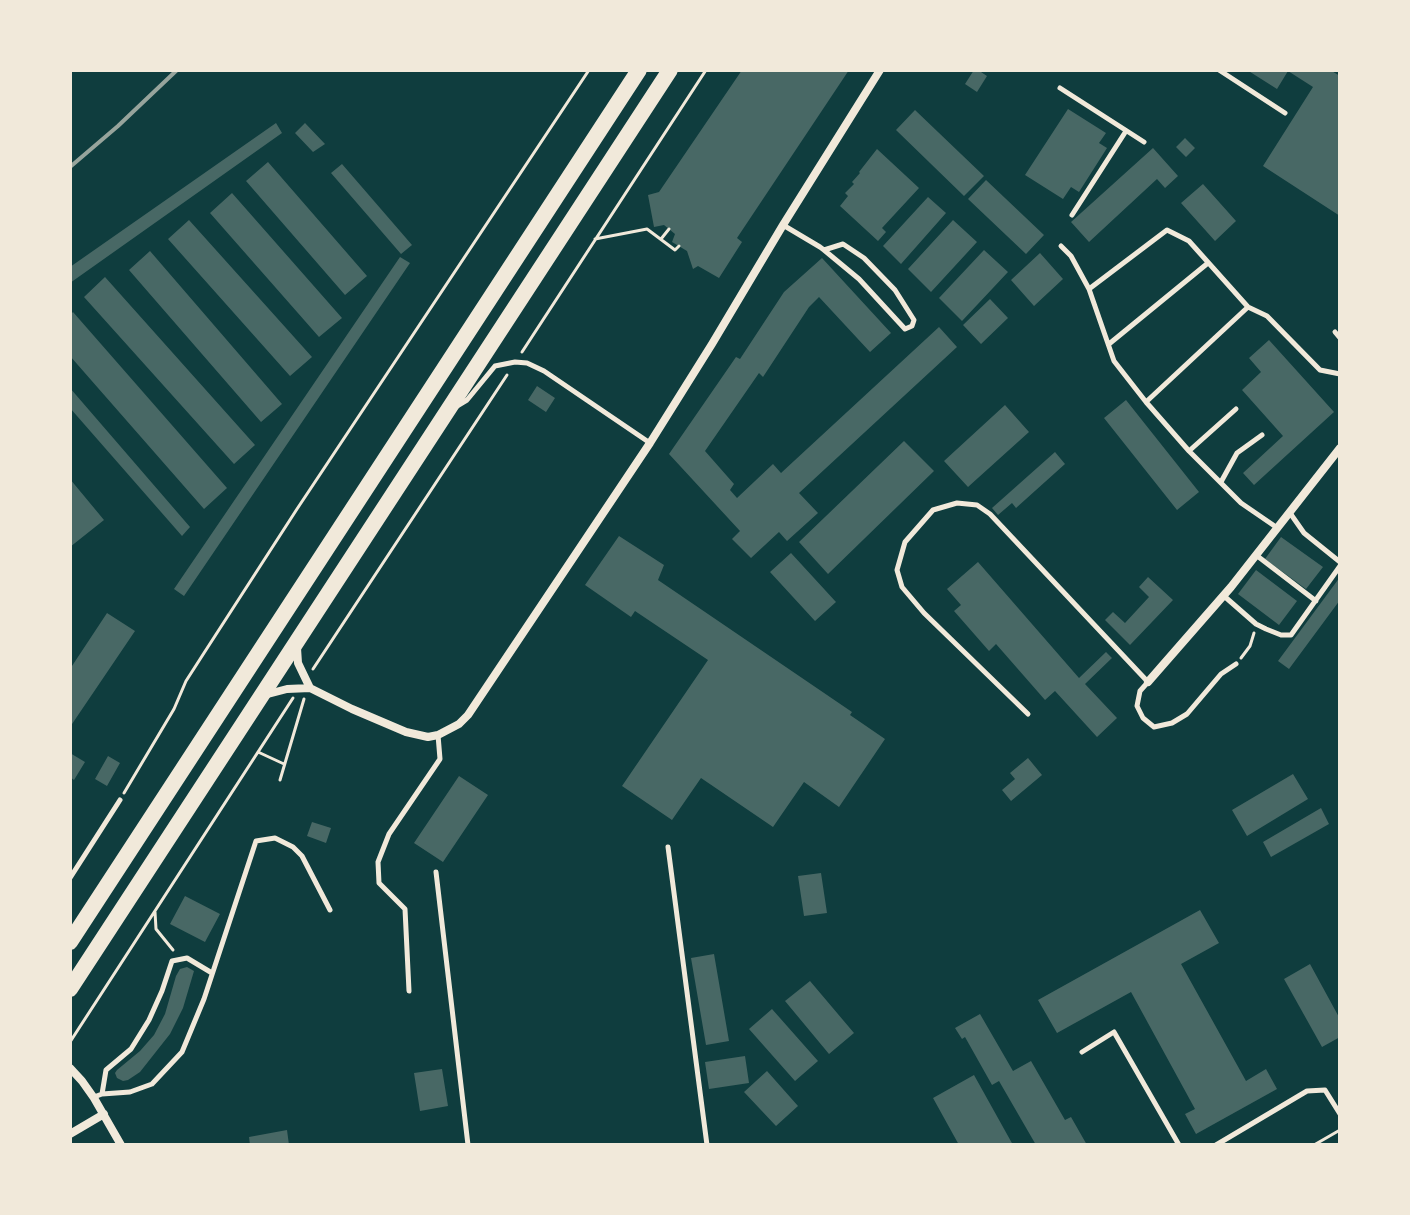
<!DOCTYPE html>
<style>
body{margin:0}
#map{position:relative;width:1410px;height:1215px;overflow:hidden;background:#0f3d3e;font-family:"Roboto Serif",serif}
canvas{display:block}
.frame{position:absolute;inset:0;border:72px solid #f1e9da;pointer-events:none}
</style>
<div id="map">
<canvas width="1410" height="1215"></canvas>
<div class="frame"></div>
</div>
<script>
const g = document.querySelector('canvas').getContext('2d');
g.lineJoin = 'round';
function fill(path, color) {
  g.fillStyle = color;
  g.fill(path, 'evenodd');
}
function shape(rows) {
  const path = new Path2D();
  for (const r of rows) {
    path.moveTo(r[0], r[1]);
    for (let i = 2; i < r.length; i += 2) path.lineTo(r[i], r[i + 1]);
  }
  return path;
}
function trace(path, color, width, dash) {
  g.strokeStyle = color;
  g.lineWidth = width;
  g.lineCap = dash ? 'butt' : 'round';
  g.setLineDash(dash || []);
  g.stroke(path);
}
const building = shape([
 [742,70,849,70,737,238,742,242,719,278,698,266,693,269,687,251,672,242,675,234,664,225,654,227,648,195,659,192],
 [974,70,978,70,987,76,977,92,965,84],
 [1247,70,1330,70,1340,76,1340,216,1263,166,1313,87,1288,71,1277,89],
 [1068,109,1106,133,1099,143,1107,148,1079,192,1071,187,1063,199,1025,175],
 [915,110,984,176,964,196,896,130],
 [276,123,282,133,70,283,70,267],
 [305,123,325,144,313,152,295,133],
 [1185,138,1195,148,1186,157,1176,147],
 [1153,148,1178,176,1165,188,1157,179,1089,242,1071,222],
 [877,149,919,188,882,228,886,232,878,241,840,206,848,196,845,193,854,184,852,182,860,173,859,172],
 [268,162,367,276,345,295,246,181],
 [342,164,412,245,401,254,331,173],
 [986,180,1044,235,1026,254,968,199],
 [1203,184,1236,221,1215,241,1181,203],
 [232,193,342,318,319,337,210,213],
 [928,197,946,213,901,264,883,246],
 [189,220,312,357,290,376,168,239],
 [953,220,977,242,931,292,908,269],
 [984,250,1008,272,962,321,939,298],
 [150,251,282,404,261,422,129,270],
 [1040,253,1063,279,1034,306,1011,280],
 [400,257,410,263,184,596,174,589],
 [822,258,891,333,870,352,819,297,809,307,763,377,759,373,705,451,734,484,730,490,737,498,773,464,781,473,939,327,957,347,799,493,818,513,787,541,779,532,751,558,732,539,740,531,669,454,736,357,740,359,784,292],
 [105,277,255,445,234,464,84,297],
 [990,299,1008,318,981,344,963,325],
 [73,312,227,488,204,509,70,356,70,315],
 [1269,340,1334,412,1254,485,1243,473,1283,436,1242,390,1261,372,1249,358],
 [537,386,555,398,546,412,528,400],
 [70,388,190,527,182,536,70,408],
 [1126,400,1199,492,1177,510,1104,418],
 [1005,405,1029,432,968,487,944,461],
 [904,441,934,471,828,574,799,542],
 [1055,452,1065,464,1016,508,1012,503,998,515,992,508],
 [70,479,104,520,70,547],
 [619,536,664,565,658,580,852,712,850,715,885,739,839,807,804,782,773,827,701,778,672,820,622,786,708,660,635,611,631,617,585,585],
 [1281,537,1323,567,1306,589,1265,559],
 [791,553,836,602,815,621,770,572],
 [978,562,1079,678,1106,652,1112,658,1085,684,1117,718,1097,737,1055,691,1045,700,996,644,989,651,954,611,961,605,947,589],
 [1256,570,1297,601,1279,625,1238,594],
 [1148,577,1173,600,1130,645,1105,620,1113,612,1125,623,1149,597,1139,587],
 [1340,577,1340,600,1289,669,1278,661],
 [107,613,135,631,70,727,70,669],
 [70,753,85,762,74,780,70,777],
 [108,756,120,763,107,786,95,779],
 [1028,758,1042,775,1011,801,1002,790,1015,779,1010,773],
 [1293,774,1308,799,1247,836,1232,810],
 [459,776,488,795,443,862,414,843],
 [1321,808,1329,824,1271,857,1263,842],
 [312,822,331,828,326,843,307,836],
 [821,873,827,913,804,916,798,876],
 [185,896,220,914,205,942,170,924],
 [1200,910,1219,943,1181,964,1246,1081,1266,1069,1277,1089,1196,1134,1185,1114,1195,1109,1131,992,1057,1033,1038,1000],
 [714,954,729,1041,706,1045,691,958],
 [1310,964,1340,1019,1340,1037,1322,1047,1284,979],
 [187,967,194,971,183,1008,170,1034,140,1072,128,1080,123,1081,117,1078,115,1073,117,1070,140,1051,154,1035,165,1014,176,976,180,969],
 [810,981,854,1033,829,1054,785,1001],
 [772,1009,818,1061,795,1081,749,1029],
 [980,1014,1013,1071,1031,1061,1065,1120,1071,1117,1087,1145,1036,1145,999,1081,992,1085,965,1037,962,1039,955,1028],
 [745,1056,749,1083,709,1089,705,1062],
 [442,1069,448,1106,420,1111,414,1073],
 [767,1071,798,1106,776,1126,744,1092],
 [974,1075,1013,1145,959,1145,933,1098],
 [287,1130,289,1145,250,1145,249,1137]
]);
const path = shape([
 [595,239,647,229,675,250,679,246],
 [661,239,669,229],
 [522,352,706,70],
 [1241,658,1250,646,1254,633],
 [313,669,507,375],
 [258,752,284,764],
 [280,780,304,699],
 [124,793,174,709,186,681,204,653,297,509,589,70],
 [155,912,156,929,173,950],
 [70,1042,293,698],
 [1314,1145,1340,1130]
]);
const service = shape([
 [1219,70,1285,113],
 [1060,88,1144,142],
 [1072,215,1126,131],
 [783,225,820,247,824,250,859,279,905,329,912,326,914,320,895,290,864,258,843,244,824,250],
 [1061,246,1071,256,1089,289,1114,361,1146,402,1189,451,1241,503,1276,527],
 [1089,289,1167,230,1189,241,1248,307],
 [1335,332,1340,338],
 [1109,344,1208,263],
 [1146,402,1248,307,1267,316,1320,370,1340,374],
 [457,406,467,400,495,366,515,362,527,363,544,371,650,443],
 [1189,451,1236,409],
 [1221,482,1237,453,1262,435],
 [1290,513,1304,533,1340,562],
 [1256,555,1316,601],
 [1224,596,1256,624,1266,629,1281,635,1291,635,1340,566],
 [1028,714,924,613,902,587,897,570,905,542,933,510,957,503,977,505,990,514,1148,682,1140,691,1137,706,1143,718,1154,727,1172,723,1187,714,1221,674,1236,664],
 [668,847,707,1145],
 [436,872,468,1145],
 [70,878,120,800],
 [409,991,405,909,379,883,378,862,389,834,440,759,438,735],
 [1082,1052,1114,1032,1179,1145],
 [102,1094,106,1070,131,1049,149,1020,162,991,172,961,187,958,212,973],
 [94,1097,102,1094,130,1092,152,1084,182,1052,204,999,256,841,275,838,293,847,302,856,330,910],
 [1216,1145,1307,1091,1325,1090,1340,1114]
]);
const minor = shape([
 [297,648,298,663,310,688],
 [1148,682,1231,587,1340,448],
 [264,695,287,689,310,688,352,709,406,732,428,737,438,735,459,724,468,715,650,443,712,344,783,225,880,70],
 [70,1068,82,1081,94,1098,121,1145],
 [70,1134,104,1114]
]);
const trunk = shape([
 [70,942,639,70],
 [70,989,670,70]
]);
const rail = shape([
 [70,167,118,126,177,70]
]);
fill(building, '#486865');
trace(path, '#f1e9da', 3);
trace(service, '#f1e9da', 5);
trace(minor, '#f1e9da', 8);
trace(trunk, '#f1e9da', 16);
trace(rail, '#97a49c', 4);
</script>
